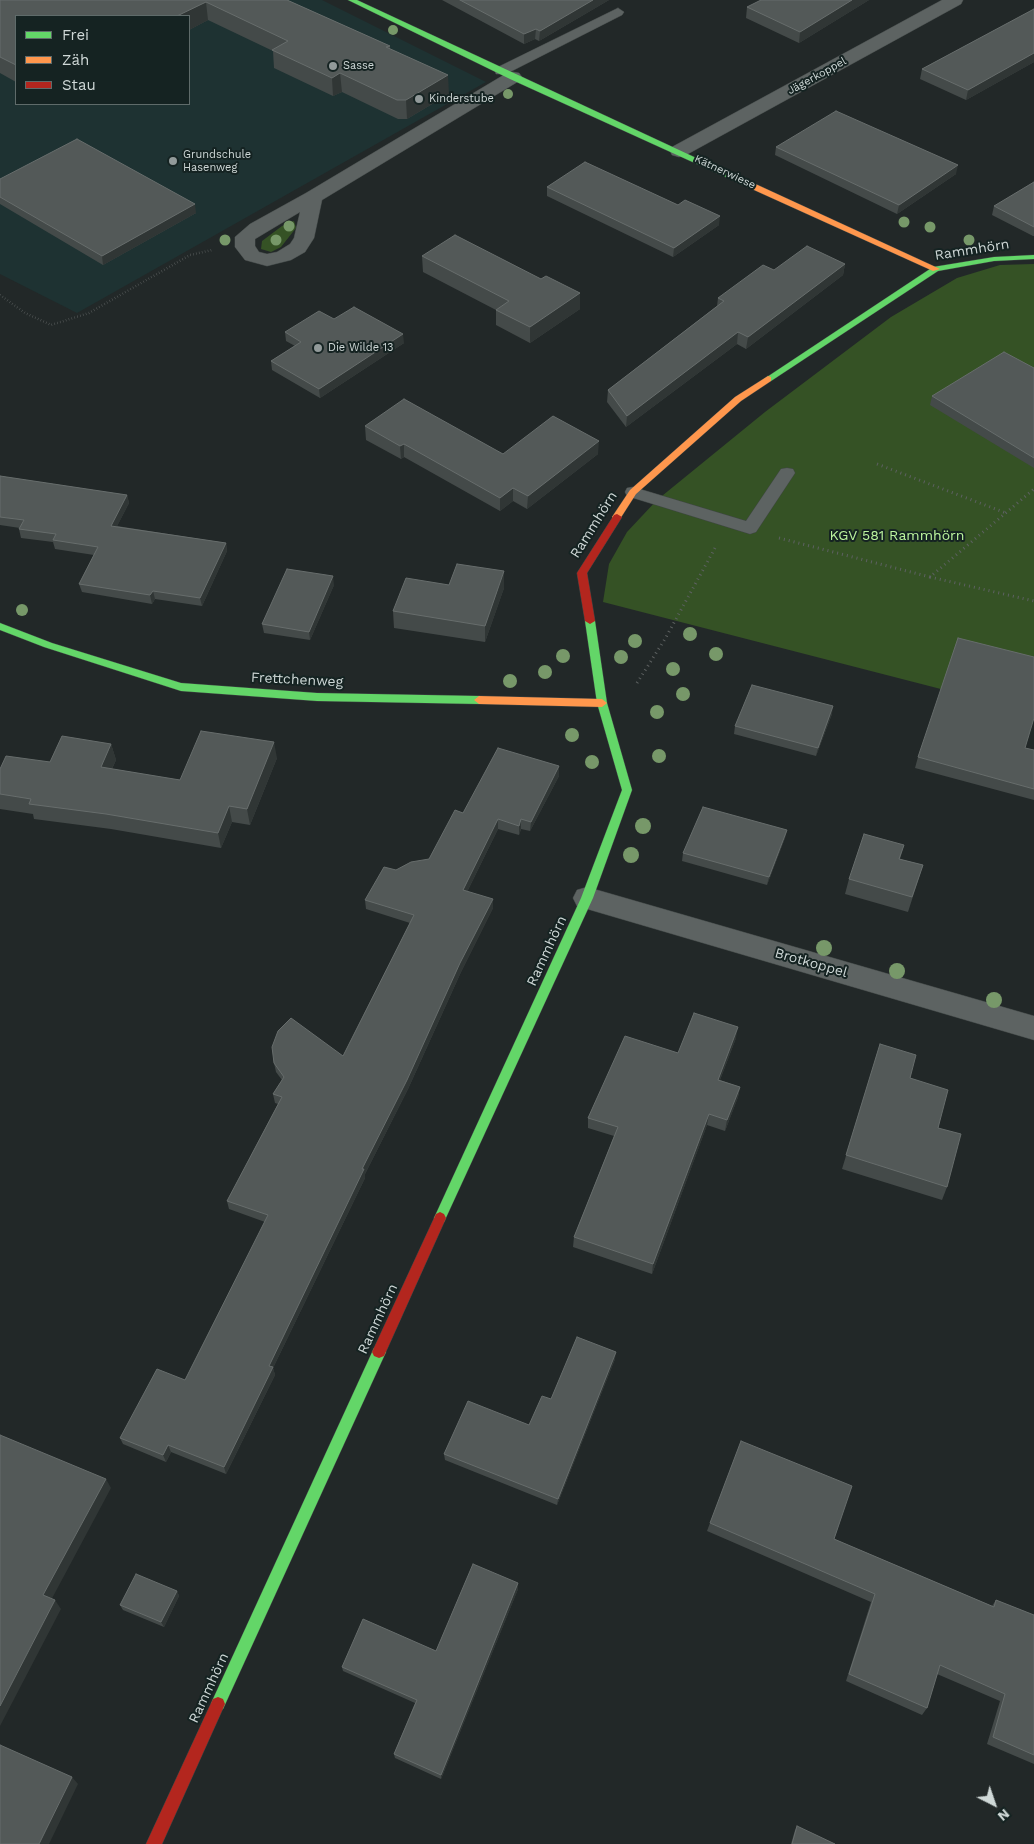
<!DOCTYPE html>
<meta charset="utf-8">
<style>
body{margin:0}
#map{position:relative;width:1034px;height:1844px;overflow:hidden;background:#222828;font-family:"Work Sans",sans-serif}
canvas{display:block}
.legend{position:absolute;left:15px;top:15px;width:175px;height:90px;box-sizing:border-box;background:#152322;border:1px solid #5f6b6a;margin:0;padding:6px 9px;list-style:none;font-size:15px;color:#cfd8d7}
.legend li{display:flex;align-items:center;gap:10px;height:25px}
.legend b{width:25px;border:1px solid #5f6b6a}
.north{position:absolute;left:969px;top:1779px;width:50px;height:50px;-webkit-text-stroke:4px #152322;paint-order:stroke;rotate:139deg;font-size:14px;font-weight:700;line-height:20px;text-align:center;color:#cfd8d7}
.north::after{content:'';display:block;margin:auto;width:18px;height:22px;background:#cfd8d7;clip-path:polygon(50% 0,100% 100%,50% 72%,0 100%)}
</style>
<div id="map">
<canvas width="1034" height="1844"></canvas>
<ul class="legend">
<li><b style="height:6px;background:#63d668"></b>Frei</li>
<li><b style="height:6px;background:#ff974d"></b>Zäh</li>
<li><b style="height:6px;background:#b3261e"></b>Stau</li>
</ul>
<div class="north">N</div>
</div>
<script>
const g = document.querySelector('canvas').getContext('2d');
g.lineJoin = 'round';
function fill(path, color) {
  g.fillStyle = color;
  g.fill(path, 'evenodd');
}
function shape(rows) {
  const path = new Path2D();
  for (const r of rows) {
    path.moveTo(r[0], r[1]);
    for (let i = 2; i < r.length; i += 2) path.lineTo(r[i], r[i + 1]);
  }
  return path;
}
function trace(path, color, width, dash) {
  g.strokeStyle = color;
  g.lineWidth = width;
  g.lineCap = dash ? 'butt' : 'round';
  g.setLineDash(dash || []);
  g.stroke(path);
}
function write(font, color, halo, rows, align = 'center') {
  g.font = font + ' "Work Sans",sans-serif';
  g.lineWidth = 4;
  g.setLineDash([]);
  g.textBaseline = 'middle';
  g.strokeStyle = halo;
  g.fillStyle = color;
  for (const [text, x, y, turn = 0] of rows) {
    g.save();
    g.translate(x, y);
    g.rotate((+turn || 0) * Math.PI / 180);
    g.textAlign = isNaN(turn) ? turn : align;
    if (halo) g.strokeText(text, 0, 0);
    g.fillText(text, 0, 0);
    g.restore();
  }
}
const built = shape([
 [0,0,322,0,486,82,77,313,0,274],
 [16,16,189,16,189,104,16,104]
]);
const green = shape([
 [294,221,296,228,281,247,271,252,261,249,262,241,282,226],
 [1034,264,1034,713,603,602,609,564,627,532,657,500,765,412,891,317,957,278,1000,265]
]);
const pathFar1 = shape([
 [0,295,25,313,51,325,89,313,190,255,212,250]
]);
const path = shape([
 [877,464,1006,513],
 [779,538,930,577,1034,489],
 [930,577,1034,601],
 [637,683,665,639,715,548]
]);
const lane = shape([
 [618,8,624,12,622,15,506,74,496,74,495,71,496,68,618,8],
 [787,468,793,469,795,473,756,532,750,534,627,496,625,492,627,488,633,487,746,521,781,469,787,468]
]);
const street = shape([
 [942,0,963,0,961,4,686,155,679,157,672,155,670,151,672,147,942,0],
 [513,72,519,73,522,77,519,81,322,200,314,238,305,252,291,260,267,266,245,260,235,247,235,237,250,224,306,193,507,73,513,72],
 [300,212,294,238,290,244,277,252,267,254,259,252,255,246,255,239,300,212],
 [587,887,1034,1016,1034,1040,577,906,573,898,577,890,587,887]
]);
const fast = shape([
 [348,0,357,0,750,183,743,185,510,79,348,0],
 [1034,255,1034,259,994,261,938,271,771,381,765,381,764,379,933,267,994,257,1034,255],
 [590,618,595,621,607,703,632,790,593,898,444,1222,440,1224,436,1222,434,1218,581,898,622,790,597,703,585,621,590,618],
 [0,623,52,643,181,683,317,693,479,696,484,700,479,704,317,701,181,691,44,647,0,630,0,623],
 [379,1346,384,1348,386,1352,223,1709,218,1711,213,1709,211,1704,213,1699,374,1348,379,1346]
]);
const slow = shape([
 [743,181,749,181,940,269,933,271,743,185,743,181],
 [768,376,771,377,771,381,741,401,636,494,620,519,614,519,612,517,630,490,735,397,768,376],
 [479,696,602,699,607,703,602,707,479,704,474,700,479,696]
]);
const jam = shape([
 [617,514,622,517,587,573,595,621,590,624,585,621,577,573,614,515,617,514],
 [440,1212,444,1214,446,1218,384,1356,379,1358,374,1356,372,1352,374,1348,436,1214,440,1212],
 [218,1697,223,1699,225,1704,162,1844,146,1844,213,1699,218,1697]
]);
const trees = [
 [393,30,5],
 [508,94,5],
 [904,222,5.5],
 [289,226,5.5],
 [930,227,5.5],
 [225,240,5.5],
 [276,240,5.5],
 [969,240,5.5],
 [22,610,6],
 [690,634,7],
 [635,641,7],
 [716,654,7],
 [563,656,7],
 [621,657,7],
 [673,669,7],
 [545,672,7],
 [510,681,7],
 [683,694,7],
 [657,712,7],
 [572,735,7],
 [659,756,7],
 [592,762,7],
 [643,826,8],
 [631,855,8],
 [824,948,8],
 [897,971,8],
 [994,1000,8]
];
const wall = shape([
 [0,0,287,0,390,46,390,49,449,94,407,119,398,119,342,92,333,96,274,68,273,51,208,20,189,30,189,16,16,16,16,82,0,73],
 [442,0,609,0,539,41,535,39,524,44],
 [869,0,799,43,746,18,747,7],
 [1034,9,1034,62,966,100,920,79,922,69],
 [776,147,956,174,897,214,775,155],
 [0,179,196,213,103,265,0,204],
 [1034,182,1034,236,1033,236,992,215,994,206],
 [547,187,719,225,673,257,547,196],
 [422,256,541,279,580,293,580,309,530,343,496,325,496,310,423,272],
 [845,264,843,275,746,349,737,344,626,427,607,402,608,390,717,306,718,298,774,270],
 [334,319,404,343,320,398,272,370,271,361,295,346,286,341,285,332],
 [1034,368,1034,468,930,405,932,396],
 [365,426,503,454,598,454,527,509,513,501,500,511,404,457,401,459,366,440],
 [0,476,127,495,129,503,117,526,226,543,227,551,202,606,155,599,152,604,82,592,79,584,94,555,55,549,53,542,21,538,19,529,20,528,0,525],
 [334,585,310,640,264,633,262,624],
 [449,585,504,588,485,642,394,628,393,611],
 [832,714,816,756,734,734,735,726],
 [111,744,116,760,112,769,180,780,277,758,250,825,232,822,221,848,111,829,34,819,33,814,0,809,0,769,50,762],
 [1025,748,1034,750,1034,800,915,768,918,757],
 [559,766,559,776,530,831,521,829,519,835,498,829,467,892,493,908,461,972,408,1089,365,1174,365,1178,273,1368,275,1375,226,1474,171,1452,166,1462,123,1444,120,1438,185,1380,265,1222,229,1209,227,1201,278,1104,275,1103,273,1094,282,1080,276,1072,274,1063,343,1056,410,923,366,909,365,900,396,870,429,859,463,813],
 [787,830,785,838,767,885,682,861,683,853],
 [904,845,900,859,923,865,908,912,845,894,849,879],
 [736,1038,720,1080,740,1087,738,1097,725,1131,707,1125,652,1274,573,1247,574,1237,614,1136,588,1128,588,1118,678,1053],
 [880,1044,910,1078,938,1128,947,1187,942,1200,842,1169],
 [615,1359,557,1505,445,1460,444,1454,529,1425,551,1399],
 [710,1523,834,1539,992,1606,996,1600,1034,1615,1034,1764,987,1744,1000,1701,937,1674,927,1708,922,1715,846,1681,871,1602,707,1531],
 [518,1583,518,1589,441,1779,395,1758,394,1754,415,1703,343,1671,342,1667,436,1651],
 [177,1591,179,1596,164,1627,123,1610,120,1605],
 [797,1826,835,1844,791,1844,795,1830]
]);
const shadedWall = shape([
 [593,0,609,0,539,41,540,31],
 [852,0,869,0,799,43,800,32],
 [206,2,208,20,189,30,189,16,177,16],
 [536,29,535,39,524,44,524,34],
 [1034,53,1034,62,966,100,968,90],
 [340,73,342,92,333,96,332,78],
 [448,75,449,94,407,119,406,100],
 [958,165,956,174,897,214,899,205],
 [195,204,196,213,103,265,102,256],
 [720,216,719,225,673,257,674,248],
 [845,264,843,275,746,349,748,337],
 [580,293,580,309,530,343,530,327],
 [738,332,737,344,626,427,627,416],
 [403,334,404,343,320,398,319,389],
 [599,441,598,454,527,509,528,496],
 [404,444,404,457,401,459,400,446],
 [513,488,513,501,500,511,500,498],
 [127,495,129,503,113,534,111,526],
 [226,543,227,551,202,606,200,598],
 [504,571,504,588,485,642,485,626],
 [333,576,334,585,310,640,309,632],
 [153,591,155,599,152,604,150,595],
 [833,706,832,714,816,756,818,748],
 [274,742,277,758,250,825,247,809],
 [111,744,116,760,105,783,101,767],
 [559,766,559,776,530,831,531,822],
 [229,806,232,822,221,848,218,833],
 [498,819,498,829,463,900,463,890],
 [521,819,521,829,519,835,519,826],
 [787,830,785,838,767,885,769,877],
 [493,899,493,908,461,972,408,1089,365,1174,365,1178,273,1368,275,1375,226,1474,224,1467,269,1366,460,963],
 [738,1027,736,1038,716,1090,718,1080],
 [740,1087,738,1097,725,1131,727,1120],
 [709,1114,707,1125,652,1274,653,1264],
 [616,1352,615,1359,557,1505,558,1499],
 [168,1445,171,1452,166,1462,163,1455],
 [106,1479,111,1488,49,1604,43,1595],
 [518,1583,518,1589,441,1779,441,1775],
 [177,1591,179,1596,164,1627,161,1622],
 [55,1600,61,1609,0,1726,0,1706],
 [72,1777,78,1784,49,1844,39,1844]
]);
const building = shape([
 [0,0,287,0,390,46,386,47,448,75,406,100,397,100,340,73,332,78,272,50,288,41,206,2,177,16,16,16,16,65,0,57,0,0],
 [460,0,593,0,540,31,536,29,524,34,460,0],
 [761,0,852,0,800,32,747,7,761,0],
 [1034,9,1034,53,968,90,922,69,1034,9],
 [836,111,958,165,899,205,776,147,836,111],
 [77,139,195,204,102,256,0,197,0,179,77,139],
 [585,162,678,205,685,200,720,216,674,248,547,187,585,162],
 [1034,182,1034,227,994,206,1034,182],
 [455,235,541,279,546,276,580,293,530,327,496,310,509,301,422,256,455,235],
 [807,246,845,264,748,337,738,332,627,416,608,390,724,301,718,298,763,265,774,270,807,246],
 [354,307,403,334,319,389,271,361,301,342,285,332,319,311,334,319,354,307],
 [1004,352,1034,368,1034,458,932,396,1004,352],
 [404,399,503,454,553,416,599,441,528,496,513,488,500,498,404,444,400,446,365,426,404,399],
 [0,476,127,495,111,526,226,543,200,598,153,591,150,595,79,584,98,547,53,540,56,534,19,529,24,520,0,517,0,476],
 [457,564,504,571,485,626,393,611,406,578,449,585,457,564],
 [287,569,333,576,309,632,262,624,287,569],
 [958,638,1034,657,1034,718,1025,748,1034,750,1034,789,918,757,958,638],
 [752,685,833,706,818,748,735,726,752,685],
 [201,731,274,742,247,809,229,806,218,833,106,814,29,804,31,799,0,794,0,769,6,756,50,762,62,736,111,744,101,767,180,780,201,731],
 [498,748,559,766,531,822,521,819,519,826,498,819,463,890,493,899,460,963,407,1080,362,1169,364,1169,269,1366,273,1367,224,1467,168,1445,163,1455,120,1438,157,1369,185,1380,268,1215,227,1201,282,1097,273,1094,284,1077,274,1063,272,1047,278,1031,291,1018,343,1056,414,915,365,900,384,867,396,870,411,862,429,859,455,810,463,813,498,748],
 [703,807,787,830,769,877,683,853,703,807],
 [864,834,904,845,899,859,923,865,912,897,849,879,864,834],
 [694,1013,738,1027,718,1080,740,1087,727,1120,709,1114,653,1264,574,1237,618,1127,588,1118,625,1036,678,1053,694,1013],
 [880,1044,916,1055,910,1078,948,1090,938,1128,961,1134,947,1187,846,1155,880,1044],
 [577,1337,616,1352,558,1499,444,1454,468,1401,529,1425,542,1396,551,1399,577,1337],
 [0,1435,106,1479,43,1595,55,1600,0,1706,0,1435],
 [741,1441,852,1486,834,1539,994,1607,996,1600,1034,1615,1034,1755,993,1737,1005,1694,940,1665,927,1708,849,1674,875,1594,710,1523,741,1441],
 [473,1564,518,1583,441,1775,394,1754,417,1700,342,1667,363,1619,436,1651,473,1564],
 [136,1574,177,1591,161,1622,120,1605,136,1574],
 [0,1745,72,1777,39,1844,0,1844,0,1745],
 [797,1826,835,1844,792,1844,797,1826]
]);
const markers = [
 [333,66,5,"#929a9a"],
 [419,99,5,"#929a9a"],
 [173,161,5,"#929a9a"],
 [318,348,5,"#929a9a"]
];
const farPoinames = [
 ["Sasse",343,66],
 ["Kinderstube",429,99],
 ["Grundschule",183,155],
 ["Hasenweg",183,168],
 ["Die Wilde 13",328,348]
];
const farStreetnames = [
 ["Jägerkoppel",817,76,-29],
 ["Kätnerwiese",725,172,25]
];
const streetNames = [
 ["Rammhörn",972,250,-9],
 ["Rammhörn",594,525,-58],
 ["Frettchenweg",297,680,3],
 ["Rammhörn",547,951,-65],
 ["Brotkoppel",811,963,16],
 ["Rammhörn",378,1319,-65],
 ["Rammhörn",209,1688,-65]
];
const parkNames = [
 ["KGV 581 Rammhörn",897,536]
];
fill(built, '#1e3232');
fill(green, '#355225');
trace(lane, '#3f4544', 1);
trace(street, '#3f4544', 1);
trace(fast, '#3f4544', 1);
trace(slow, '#3f4544', 1);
trace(jam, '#3f4544', 1);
trace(pathFar1, '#5d6161', 2.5, [0.5, 2.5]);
trace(path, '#5d6161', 3, [1, 4]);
fill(lane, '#5d6362');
fill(street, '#5d6362');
fill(fast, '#63d668');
fill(slow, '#ff974d');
fill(jam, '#b3261e');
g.fillStyle = '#779869';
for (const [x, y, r] of trees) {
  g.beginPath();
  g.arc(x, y, r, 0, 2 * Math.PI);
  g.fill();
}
fill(wall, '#444a49');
fill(shadedWall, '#303635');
fill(building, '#535958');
trace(building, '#676d6c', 1);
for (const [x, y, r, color] of markers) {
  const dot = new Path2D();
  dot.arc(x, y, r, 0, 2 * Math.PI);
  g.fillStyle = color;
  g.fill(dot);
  trace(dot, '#152322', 2);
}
write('11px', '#cfd8d7', '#152322', farPoinames, 'left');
write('11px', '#cfd8d7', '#152322', farStreetnames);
write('14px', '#cfd8d7', '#152322', streetNames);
write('14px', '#bcf49e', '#152322', parkNames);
</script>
